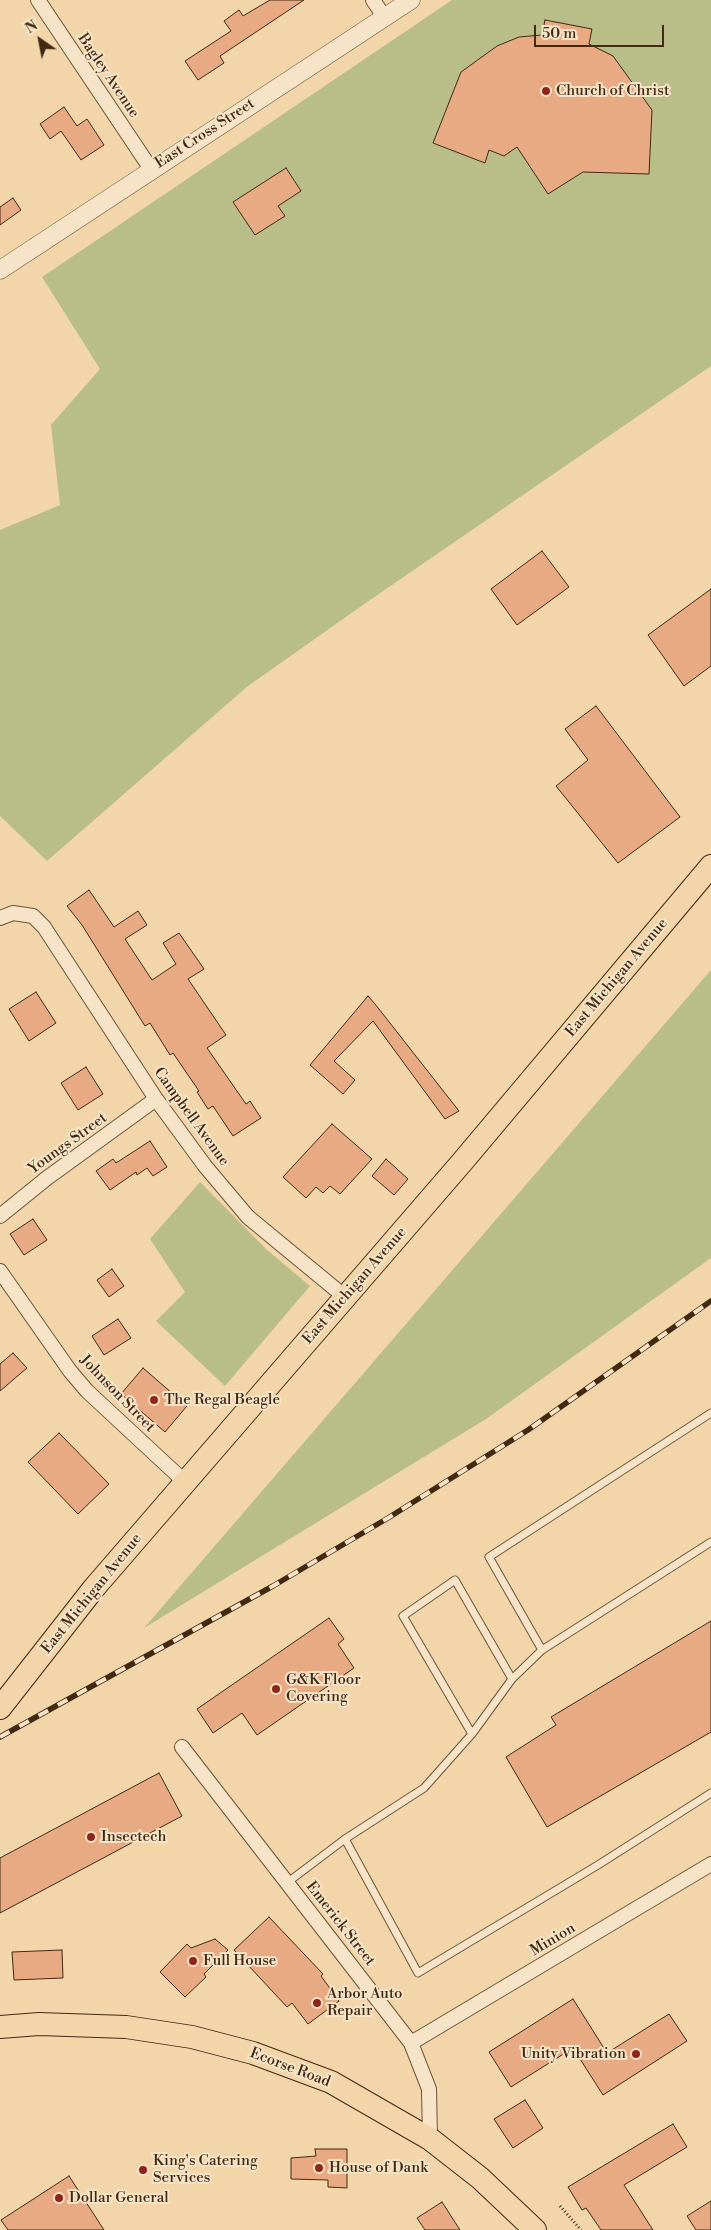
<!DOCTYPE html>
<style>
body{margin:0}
#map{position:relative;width:711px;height:2230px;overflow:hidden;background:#f2d6aa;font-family:"Libre Bodoni",serif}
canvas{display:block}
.north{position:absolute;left:15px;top:15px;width:50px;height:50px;-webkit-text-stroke:4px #f7e4c8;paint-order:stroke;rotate:327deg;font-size:14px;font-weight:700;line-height:20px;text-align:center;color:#412912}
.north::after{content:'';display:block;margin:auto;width:18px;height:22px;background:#412912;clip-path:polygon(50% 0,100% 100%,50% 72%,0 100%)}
.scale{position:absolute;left:534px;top:25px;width:130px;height:22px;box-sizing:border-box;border:2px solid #412912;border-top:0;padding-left:6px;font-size:15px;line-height:18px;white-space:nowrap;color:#412912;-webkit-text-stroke:4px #f7e4c8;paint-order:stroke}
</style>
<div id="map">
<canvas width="711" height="2230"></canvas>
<div class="north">N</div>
<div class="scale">50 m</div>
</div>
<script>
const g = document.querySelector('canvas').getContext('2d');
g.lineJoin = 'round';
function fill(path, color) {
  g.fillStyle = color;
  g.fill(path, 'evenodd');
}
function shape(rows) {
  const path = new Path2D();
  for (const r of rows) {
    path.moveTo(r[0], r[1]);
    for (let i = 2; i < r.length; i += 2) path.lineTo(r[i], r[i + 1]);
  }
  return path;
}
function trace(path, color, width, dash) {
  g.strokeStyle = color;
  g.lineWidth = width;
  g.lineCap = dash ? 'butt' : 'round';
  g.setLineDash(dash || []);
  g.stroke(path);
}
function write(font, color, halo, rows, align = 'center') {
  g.font = font + ' "Libre Bodoni",serif';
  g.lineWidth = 4;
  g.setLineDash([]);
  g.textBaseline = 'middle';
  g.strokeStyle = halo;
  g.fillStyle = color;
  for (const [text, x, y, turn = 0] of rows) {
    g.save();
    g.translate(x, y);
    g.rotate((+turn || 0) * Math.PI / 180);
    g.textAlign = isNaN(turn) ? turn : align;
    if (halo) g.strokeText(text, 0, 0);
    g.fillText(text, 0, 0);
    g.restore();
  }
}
const green = shape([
 [452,0,711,0,711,366,370,600,248,686,47,861,0,816,0,530,60,505,51,425,100,369,42,277],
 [711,970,711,1258,486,1419,144,1628],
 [200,1182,266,1249,310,1286,225,1386,156,1321,185,1292,150,1239]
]);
const building = shape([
 [270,0,304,0,220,56,224,63,198,80,185,61,231,31,224,21,239,10,243,16,270,0],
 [545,20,592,29,589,44,613,56,652,110,649,174,583,172,548,194,517,147,504,156,489,150,485,163,433,143,461,72,497,46,519,37,542,35,545,20],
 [64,107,77,126,87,119,104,145,81,160,61,131,50,139,40,124,64,107],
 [286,168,301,191,278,206,285,216,255,235,233,202,286,168],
 [13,198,21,210,0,225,0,207,13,198],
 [542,551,569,587,517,625,491,589,542,551],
 [711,589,711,666,684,686,648,635,711,589],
 [596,706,680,817,618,863,556,786,588,760,565,729,596,706],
 [89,890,114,927,138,911,147,925,125,939,152,980,176,964,163,943,179,933,204,969,188,979,226,1035,207,1048,246,1104,250,1101,261,1118,233,1136,213,1106,208,1109,197,1092,199,1091,173,1053,170,1055,150,1023,145,1026,82,925,67,906,89,890],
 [36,992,56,1023,29,1041,9,1009,36,992],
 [368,996,375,1004,459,1111,445,1119,373,1021,334,1061,355,1080,343,1094,310,1065,368,996],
 [86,1067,103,1094,78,1110,61,1083,86,1067],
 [332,1124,372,1159,340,1194,330,1186,323,1193,316,1187,306,1198,283,1177,332,1124],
 [150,1141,167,1167,153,1176,147,1168,137,1175,136,1172,110,1190,96,1171,113,1159,116,1163,150,1141],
 [386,1159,408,1179,394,1195,372,1176,386,1159],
 [33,1219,47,1240,24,1255,10,1234,33,1219],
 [112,1269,124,1286,109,1297,97,1280,112,1269],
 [118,1319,131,1338,104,1355,92,1336,118,1319],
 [13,1353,27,1368,0,1391,0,1364,13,1353],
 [143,1368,187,1406,165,1432,121,1394,143,1368],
 [59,1433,109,1484,78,1514,28,1462,59,1433],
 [329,1618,344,1639,338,1644,354,1668,257,1735,242,1713,213,1733,197,1709,329,1618],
 [711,1621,711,1732,547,1827,506,1757,556,1725,551,1717,711,1621],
 [159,1773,182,1816,0,1913,0,1858,159,1773],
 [269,1917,323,1974,321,1976,339,2001,308,2024,292,2003,287,2007,234,1950,269,1917],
 [215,1939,228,1950,204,1974,206,1977,185,1997,160,1972,187,1944,191,1948,215,1939],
 [62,1950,63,1978,14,1980,12,1952,62,1950],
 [573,1999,607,2053,669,2014,687,2041,603,2095,573,2048,511,2087,489,2052,573,1999],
 [525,2100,543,2128,513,2148,494,2119,525,2100],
 [673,2124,687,2147,624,2185,653,2230,601,2230,586,2208,582,2210,568,2187,673,2124],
 [315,2149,347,2149,347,2188,328,2187,328,2180,291,2179,291,2158,316,2156,315,2149],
 [69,2176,104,2230,8,2230,1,2220,69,2176],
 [711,2201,711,2230,696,2230,687,2216,711,2201],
 [442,2202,460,2230,425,2230,417,2218,442,2202]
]);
const path = shape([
 [560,2206,581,2230]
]);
const service = shape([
 [542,1650,489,1557,711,1413],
 [472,1734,403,1616,455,1580,512,1679],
 [345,1839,418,1973,598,1865,711,1793],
 [288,1882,345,1839,424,1788,472,1734,512,1679,542,1650,711,1542]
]);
const minor = shape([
 [38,0,151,169],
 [373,0,385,18],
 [0,918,13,913,33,916,44,927,156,1099,205,1166,248,1217,345,1297],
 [0,1216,47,1178,156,1099],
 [0,1271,70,1371,87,1391,185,1482],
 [182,1747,411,2043,429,2089,430,2139],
 [411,2043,711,1864]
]);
const tertiary = shape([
 [0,270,411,0]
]);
const primary = shape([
 [0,1708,94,1588,463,1161,711,866],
 [0,2027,39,2024,126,2027,192,2037,253,2053,331,2082,430,2139,480,2178,535,2230]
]);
const rail = shape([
 [0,1737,273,1586,388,1518,528,1430,711,1301]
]);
const markers = [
 [546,91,5,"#8f2418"],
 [154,1400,5,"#8f2418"],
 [276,1689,5,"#8f2418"],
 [91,1837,5,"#8f2418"],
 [193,1961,5,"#8f2418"],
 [317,2003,5,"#8f2418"],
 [636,2054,5,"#8f2418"],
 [319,2168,5,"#8f2418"],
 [143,2170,5,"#8f2418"],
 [59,2198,5,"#8f2418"]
];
const streetNames = [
 ["Bagley Avenue",108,76,56],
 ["East Cross Street",205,134,-33],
 ["East Michigan Avenue",617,978,-50],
 ["Campbell Avenue",191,1117,54],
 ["Youngs Street",68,1144,-36],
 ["East Michigan Avenue",355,1286,-49],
 ["Johnson Street",117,1394,46],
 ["East Michigan Avenue",92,1594,-51],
 ["Emerick Street",340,1924,52],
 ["Minion",553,1940,-31],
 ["Ecorse Road",290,2068,21]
];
const poiNames = [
 ["Church of Christ",556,91],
 ["The Regal Beagle",164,1400],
 ["G&K Floor",286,1680],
 ["Covering",286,1697],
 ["Insectech",101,1837],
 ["Full House",203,1961],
 ["Arbor Auto",327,1994],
 ["Repair",327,2011],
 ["Unity Vibration",626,2054,"right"],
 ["King's Catering",153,2161],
 ["Services",153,2178],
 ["House of Dank",329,2168],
 ["Dollar General",69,2198]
];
fill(green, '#b9be89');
fill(building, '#e7aa82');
trace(building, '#412912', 1);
trace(service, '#6d5438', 9);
trace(minor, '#6d5438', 16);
trace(tertiary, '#6d5438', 19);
trace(primary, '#412912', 24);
trace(path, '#412912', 3, [1, 2.5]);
trace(service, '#f7e4c8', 7);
trace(minor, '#f7e4c8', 14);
trace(tertiary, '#f7e4c8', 18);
trace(primary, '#f2d6aa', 22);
trace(rail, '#412912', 5.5);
trace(rail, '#f7e4c8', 4, [11]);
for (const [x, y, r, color] of markers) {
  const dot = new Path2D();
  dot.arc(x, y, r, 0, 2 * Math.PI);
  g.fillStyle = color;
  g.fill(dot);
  trace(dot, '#f7e4c8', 2);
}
write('15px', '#412912', '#f7e4c8', streetNames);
write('15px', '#412912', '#f7e4c8', poiNames, 'left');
</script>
